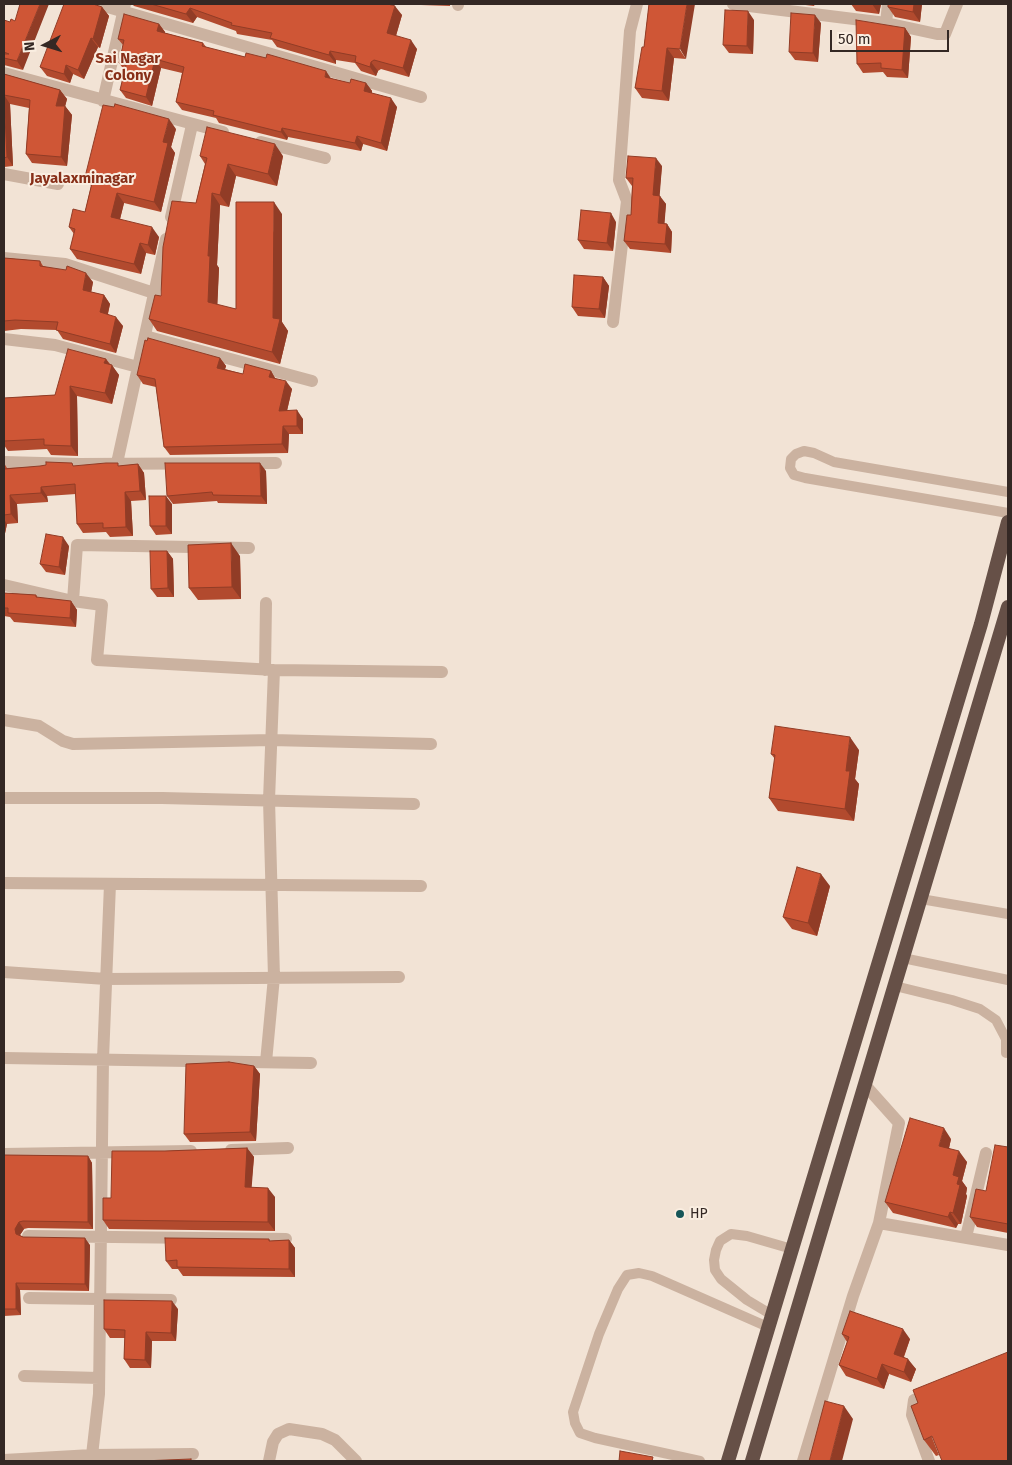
<!DOCTYPE html>
<style>
body{margin:0}
#map{position:relative;width:1012px;height:1465px;overflow:hidden;background:#f2e3d5;font-family:"Fira Sans",sans-serif}
canvas{display:block}
.frame{position:absolute;inset:0;border:5px solid #342824;pointer-events:none}
.north{position:absolute;left:20px;top:20px;width:50px;height:50px;-webkit-text-stroke:4px #faeee1;paint-order:stroke;rotate:265deg;font-size:14px;font-weight:700;line-height:20px;text-align:center;color:#342824}
.north::after{content:'';display:block;margin:auto;width:18px;height:22px;background:#342824;clip-path:polygon(50% 0,100% 100%,50% 72%,0 100%)}
.scale{position:absolute;left:830px;top:30px;width:119px;height:22px;box-sizing:border-box;border:2px solid #342824;border-top:0;padding-left:6px;font-size:15px;line-height:18px;white-space:nowrap;color:#342824;-webkit-text-stroke:4px #faeee1;paint-order:stroke}
</style>
<div id="map">
<canvas width="1012" height="1465"></canvas>
<div class="frame"></div>
<div class="north">N</div>
<div class="scale">50 m</div>
</div>
<script>
const g = document.querySelector('canvas').getContext('2d');
g.lineJoin = 'round';
function shape(rows) {
  const path = new Path2D();
  for (const r of rows) {
    path.moveTo(r[0], r[1]);
    for (let i = 2; i < r.length; i += 2) path.lineTo(r[i], r[i + 1]);
  }
  return path;
}
function trace(path, color, width, dash) {
  g.strokeStyle = color;
  g.lineWidth = width;
  g.lineCap = dash ? 'butt' : 'round';
  g.setLineDash(dash || []);
  g.stroke(path);
}
function fill(path, color) {
  g.fillStyle = color;
  g.fill(path, 'evenodd');
}
function write(font, color, halo, rows, align = 'center') {
  g.font = font + ' "Fira Sans",sans-serif';
  g.lineWidth = 4;
  g.setLineDash([]);
  g.textBaseline = 'middle';
  g.strokeStyle = halo;
  g.fillStyle = color;
  for (const [text, x, y, turn = 0] of rows) {
    g.save();
    g.translate(x, y);
    g.rotate((+turn || 0) * Math.PI / 180);
    g.textAlign = isNaN(turn) ? turn : align;
    if (halo) g.strokeText(text, 0, 0);
    g.fillText(text, 0, 0);
    g.restore();
  }
}
const service = shape([
 [1008,492,834,462,814,453,804,451,796,454,791,459,790,468,794,475,805,478,1008,513],
 [921,899,1008,914],
 [903,958,1008,980],
 [895,986,952,1000,980,1009,996,1020,1006,1039,1006,1053],
 [772,1315,747,1300,721,1279,715,1270,714,1260,716,1250,720,1241,731,1234,747,1236,792,1249],
 [700,1461,595,1438,580,1433,575,1423,573,1412,599,1334,618,1289,627,1275,639,1273,652,1276,768,1327]
]);
const minor = shape([
 [97,4,421,97],
 [458,4,458,5],
 [733,4,886,23,937,34,945,34,957,4],
 [886,23,888,4],
 [4,73,223,132],
 [103,101,125,4],
 [261,142,325,158],
 [4,174,58,184],
 [171,217,192,125],
 [4,258,65,264,154,293],
 [613,322,627,201,619,180,630,31,637,4],
 [145,336,312,381],
 [4,339,55,345,138,367],
 [4,462,79,464,276,463],
 [117,463,166,239],
 [4,585,73,601,77,545,249,548],
 [73,601,102,605,97,660,274,670,442,672],
 [265,670,266,603],
 [4,720,39,726,63,741,73,744,272,740,431,744],
 [4,798,162,798,414,804],
 [4,883,421,886],
 [4,972,106,979,399,977],
 [4,1058,311,1063],
 [266,1062,274,977,269,800,274,670],
 [231,1150,288,1148],
 [4,1154,191,1151],
 [879,1223,1008,1245],
 [28,1236,286,1239],
 [966,1237,986,1153],
 [29,1298,171,1300],
 [24,1376,99,1378],
 [92,1455,99,1394,103,1059,110,884],
 [4,1460,92,1455,193,1454],
 [269,1461,273,1442,278,1434,289,1429,322,1434,335,1440,356,1461],
 [803,1461,853,1296,879,1223,899,1123,865,1085],
 [929,1461,912,1415,914,1400,932,1392]
]);
const trunk = shape([
 [728,1461,981,624,1008,522],
 [752,1461,1008,607]
]);
const wall = shape([
 [132,4,388,4,402,15,396,36,417,49,409,77,381,69,378,71,376,76,361,71,355,63,336,60,336,64,277,47,272,40,237,34,236,31,197,17,193,23,134,6],
 [421,4,450,4,450,6,421,5],
 [649,4,686,59,674,58,669,101,642,98,635,88,644,47],
 [797,4,815,4,814,6],
 [851,4,881,4,879,14,856,11],
 [922,4,920,22,895,17,888,7],
 [102,7,109,16,100,48,98,47,84,79,73,74,70,83,47,76,40,67],
 [4,20,23,70,4,65],
 [754,20,753,54,729,53,723,45],
 [821,23,818,62,795,60,789,52],
 [159,24,165,32,165,33,203,43,207,48,350,83,366,83,372,91,372,93,397,107,387,151,363,144,361,151,288,137,287,140,219,123,216,118,182,110,176,102,182,73,161,68,152,106,126,98,120,90,125,71,119,63,123,45,118,39],
 [905,28,911,37,908,78,887,77,883,72,863,73,857,64],
 [4,74,60,90,67,99,65,106,72,115,67,166,32,163,26,154,29,108,10,104,13,166,4,167],
 [176,129,171,147,175,153,161,212,124,203,120,219,159,237,155,255,146,253,141,274,77,259,70,249,74,234,69,227,85,212,91,186,85,177],
 [200,156,283,156,277,186,236,176,229,207,220,205,217,265,219,268,217,305,236,309,282,214,282,322,288,331,280,364,157,331,149,319,161,296,196,203,205,164],
 [662,166,659,196,666,204,664,223,667,224,672,232,671,253,630,249,624,241,631,215,632,186,626,178],
 [616,222,613,251,584,249,578,240],
 [4,258,40,261,43,266,93,282,91,292,104,295,110,304,108,314,123,326,116,353,63,339,57,330,21,329,4,331],
 [603,277,609,286,605,318,578,316,572,307],
 [220,358,226,366,225,369,243,374,271,371,275,378,292,389,287,411,303,419,303,434,289,434,288,453,170,455,164,447,156,387,143,384,137,375],
 [106,359,119,375,112,404,77,396,78,456,51,455,47,449,8,451,4,445,4,398,55,395],
 [4,463,7,468,74,466,120,466,138,464,144,473,146,500,131,501,133,536,110,537,106,532,83,533,77,524,76,494,47,496,48,502,17,504,18,523,7,524,4,538],
 [266,471,267,504,218,503,217,501,173,504,167,496],
 [172,504,172,534,156,535,150,526],
 [69,546,65,575,46,572,40,564],
 [167,551,173,559,174,597,157,597,151,589],
 [240,556,241,599,198,600,189,588],
 [4,593,36,595,38,598,71,601,77,610,76,627,14,622,10,617,4,616],
 [859,750,855,779,859,784,854,821,778,811,769,798,775,759,771,754],
 [830,886,817,936,792,929,783,917],
 [254,1066,260,1074,256,1141,190,1142,184,1134],
 [951,1139,949,1148,967,1162,962,1181,967,1188,966,1194,967,1196,961,1224,958,1224,956,1228,893,1213,885,1202],
 [1008,1147,1008,1233,977,1227,970,1217,986,1191],
 [247,1148,254,1157,251,1187,275,1197,275,1231,109,1229,103,1220,111,1198,165,1151],
 [4,1155,88,1156,92,1163,93,1229,28,1228,24,1229,20,1235,23,1237,90,1245,89,1291,20,1290,21,1315,4,1316],
 [269,1239,270,1241,289,1240,295,1248,295,1277,183,1276,178,1269,172,1269,166,1261],
 [178,1309,176,1341,152,1341,151,1368,130,1368,124,1359,125,1338,110,1338,104,1329],
 [842,1334,910,1339,904,1357,916,1369,911,1382,889,1374,884,1389,846,1376,839,1365,847,1342],
 [913,1390,939,1455,936,1456,924,1440,918,1403]
]);
const shadedWall = shape([
 [40,4,49,4,23,70,17,61],
 [687,4,695,4,686,59,680,49],
 [872,4,881,4,879,14],
 [914,4,922,4,920,22,913,12],
 [395,6,402,15,394,42,387,33],
 [102,7,109,16,100,48,93,39],
 [190,8,197,17,193,23,186,14],
 [748,11,754,20,753,54,747,46],
 [815,15,821,23,818,62,813,53],
 [159,24,165,32,163,40,157,31],
 [905,28,911,37,908,78,902,70],
 [91,38,98,47,84,79,78,70],
 [411,40,417,49,409,77,403,68],
 [667,48,674,58,669,101,662,91],
 [330,51,336,60,336,64,329,55],
 [155,59,161,68,152,106,146,97],
 [371,62,378,71,376,76,370,67],
 [66,65,73,74,70,83,64,74],
 [326,71,332,80,325,77],
 [366,83,372,91,370,99,364,91],
 [60,90,67,99,63,115,56,106],
 [4,95,10,104,13,166,7,157],
 [391,98,397,107,387,151,381,143],
 [65,106,72,115,67,166,61,157],
 [169,119,176,129,171,147,175,153,161,212,154,202,163,142],
 [282,128,288,137,287,140,281,132],
 [357,136,363,144,361,151,355,143],
 [275,144,283,156,277,186,268,174],
 [656,158,662,166,659,204,653,195],
 [228,164,236,176,229,207,220,195],
 [117,193,124,203,118,227,111,217],
 [212,193,220,205,217,265,219,268,217,315,208,302,208,256],
 [660,196,666,204,664,231,658,223],
 [274,202,282,214,282,322,288,331,280,364,272,352,273,318],
 [611,213,616,222,613,251,607,243],
 [667,224,672,232,671,253,665,244],
 [152,227,159,237,155,255,148,245],
 [140,243,146,253,141,274,134,264],
 [86,273,93,282,90,299,83,290],
 [603,277,609,286,605,318,599,309],
 [104,295,110,304,106,321,100,312],
 [116,317,123,326,116,353,110,344],
 [220,358,226,366,223,376,217,368],
 [106,359,111,367,112,365,119,375,112,404,105,393,104,363],
 [271,371,276,380,269,377],
 [286,381,292,389,285,419,279,411],
 [70,386,77,396,78,456,71,446],
 [297,410,303,419,303,434,297,426],
 [283,426,289,434,288,453,282,444],
 [260,463,266,471,267,504,261,496],
 [138,464,144,473,146,500,140,491],
 [41,487,47,496,48,502,41,493],
 [125,492,131,501,133,536,126,527],
 [10,495,17,504,18,523,11,514],
 [166,496,172,504,172,534,166,526],
 [4,519,7,524,4,538],
 [63,537,69,546,65,575,59,567],
 [231,543,240,556,241,599,232,587],
 [167,551,173,559,174,597,168,588],
 [71,601,77,610,76,627,70,618],
 [850,737,859,750,855,779,859,784,854,821,845,809,846,771],
 [821,874,830,886,817,936,808,923],
 [254,1066,260,1074,256,1141,250,1132],
 [944,1128,951,1139,947,1157,939,1146],
 [247,1148,254,1157,251,1196,245,1187],
 [959,1151,967,1162,962,1181,967,1188,966,1194,967,1196,961,1224,953,1213,953,1175],
 [88,1156,92,1163,93,1229,88,1222],
 [268,1188,275,1197,275,1231,268,1222],
 [950,1212,958,1224,956,1228,948,1217],
 [19,1222,24,1229,20,1235,16,1234,15,1229],
 [85,1238,90,1245,89,1291,85,1284],
 [289,1240,295,1248,295,1277,289,1269],
 [16,1283,20,1290,21,1315,16,1309],
 [172,1301,178,1309,176,1341,171,1333],
 [903,1329,910,1339,901,1364,894,1354],
 [146,1332,152,1341,151,1368,145,1360],
 [908,1359,916,1369,911,1382,904,1372],
 [882,1364,889,1374,884,1389,877,1379],
 [844,1406,853,1419,842,1461,830,1461]
]);
const building = shape([
 [20,4,40,4,17,61,4,58,4,54,9,54,4,52,4,20,10,22,11,19,15,21,20,4],
 [64,4,93,4,102,7,93,39,91,38,78,70,66,65,64,74,40,67,64,4],
 [151,4,388,4,395,6,387,33,411,40,403,68,374,60,371,62,370,67,355,62,356,56,330,51,329,55,270,38,272,33,231,25,232,23,190,8,186,14,151,4],
 [649,4,687,4,680,49,667,48,662,91,635,88,642,47,644,47,649,4],
 [888,4,914,4,913,12,888,7,888,4],
 [725,10,748,11,747,46,723,45,725,10],
 [791,13,815,15,813,53,789,52,791,13],
 [124,14,159,24,157,31,203,43,202,46,245,57,246,53,266,58,267,54,326,71,325,77,350,83,351,79,366,83,364,91,391,98,381,143,357,136,355,143,282,128,281,132,213,115,214,111,176,102,184,67,155,59,146,97,120,90,126,65,119,63,124,40,118,39,124,14],
 [856,20,905,28,902,70,881,68,881,63,857,64,856,20],
 [4,74,60,90,56,106,65,106,61,157,26,154,30,100,4,95,4,74],
 [4,97,7,157,4,158,4,97],
 [115,104,169,119,163,142,168,143,154,202,117,193,111,217,152,227,148,245,140,243,134,264,70,249,75,229,69,227,73,209,85,212,93,179,85,177,103,105,114,107,115,104],
 [207,127,275,144,268,174,228,164,220,195,212,193,208,256,210,256,208,302,236,309,236,202,274,202,273,318,280,319,272,352,149,319,155,295,161,296,163,247,172,201,196,203,207,158,200,156,207,127],
 [628,156,656,158,653,195,660,196,658,223,667,224,665,244,624,241,627,215,631,215,633,178,626,178,628,156],
 [581,210,611,213,607,243,578,240,581,210],
 [4,258,40,261,40,266,66,270,67,266,86,273,83,290,104,295,100,312,116,317,110,344,56,330,58,322,15,320,4,321,4,258],
 [574,275,603,277,599,309,572,307,574,275],
 [148,338,220,358,217,368,243,374,245,364,271,371,269,377,286,381,279,411,297,410,297,426,283,426,282,444,164,447,155,379,137,375,145,340,147,341,148,338],
 [68,349,106,359,104,363,112,365,105,393,70,386,71,446,44,445,44,439,4,441,4,398,55,395,68,349],
 [46,462,72,463,73,466,106,463,118,463,118,466,138,464,140,491,125,492,126,527,103,528,103,523,77,524,75,484,41,487,41,493,10,495,11,514,4,515,4,469,40,466,46,465,46,462],
 [165,463,260,463,261,496,213,495,212,492,167,496,165,463],
 [149,496,166,496,166,526,150,526,149,496],
 [46,534,63,537,59,567,40,564,46,534],
 [231,543,232,587,189,588,188,545,231,543],
 [150,551,167,551,168,588,151,589,150,551],
 [4,593,36,595,36,597,71,601,70,618,8,613,8,608,4,608,4,593],
 [775,726,850,737,846,771,850,771,845,809,769,798,775,755,771,754,775,726],
 [797,867,821,874,808,923,783,917,797,867],
 [229,1062,254,1066,250,1132,184,1134,186,1064,229,1062],
 [910,1118,944,1128,939,1146,959,1151,953,1175,959,1177,957,1184,960,1185,953,1213,950,1212,948,1217,885,1202,910,1118],
 [995,1145,1008,1147,1008,1224,970,1217,976,1189,986,1191,995,1145],
 [247,1148,245,1187,268,1188,268,1222,103,1220,103,1198,111,1198,112,1151,165,1151,247,1148],
 [4,1155,88,1156,88,1222,23,1221,19,1222,15,1229,16,1234,23,1237,85,1238,85,1284,16,1283,16,1309,4,1309,4,1155],
 [165,1238,269,1239,269,1241,289,1240,289,1269,177,1267,177,1260,166,1261,165,1238],
 [104,1300,172,1301,171,1333,146,1332,145,1360,124,1359,125,1330,104,1329,104,1300],
 [850,1311,903,1329,894,1354,908,1359,904,1372,882,1364,877,1379,839,1365,849,1337,842,1334,850,1311],
 [1008,1352,1008,1461,942,1461,932,1436,924,1440,911,1406,918,1403,913,1390,1008,1352],
 [825,1401,844,1406,830,1461,809,1461,825,1401],
 [620,1451,653,1457,652,1461,619,1461,620,1451],
 [191,1459,191,1461,142,1461,191,1459]
]);
const markers = [
 [680,1214,5,"#175658"]
];
const poiNames = [
 ["HP",690,1214]
];
const neighbourhoodNames = [
 ["Sai Nagar",128,59],
 ["Colony",128,76],
 ["Jayalaxminagar",82,179]
];
trace(service, '#cbb2a0', 10);
trace(minor, '#cbb2a0', 12);
trace(trunk, '#665047', 14);
fill(wall, '#b24a2e');
fill(shadedWall, '#913c26');
fill(building, '#cf5636');
trace(building, '#913c26', 1);
for (const [x, y, r, color] of markers) {
  const dot = new Path2D();
  dot.arc(x, y, r, 0, 2 * Math.PI);
  g.fillStyle = color;
  g.fill(dot);
  trace(dot, '#faeee1', 2);
}
write('14px', '#342824', '#faeee1', poiNames, 'left');
write('bold 15px', '#882f18', '#faeee1', neighbourhoodNames);
</script>
